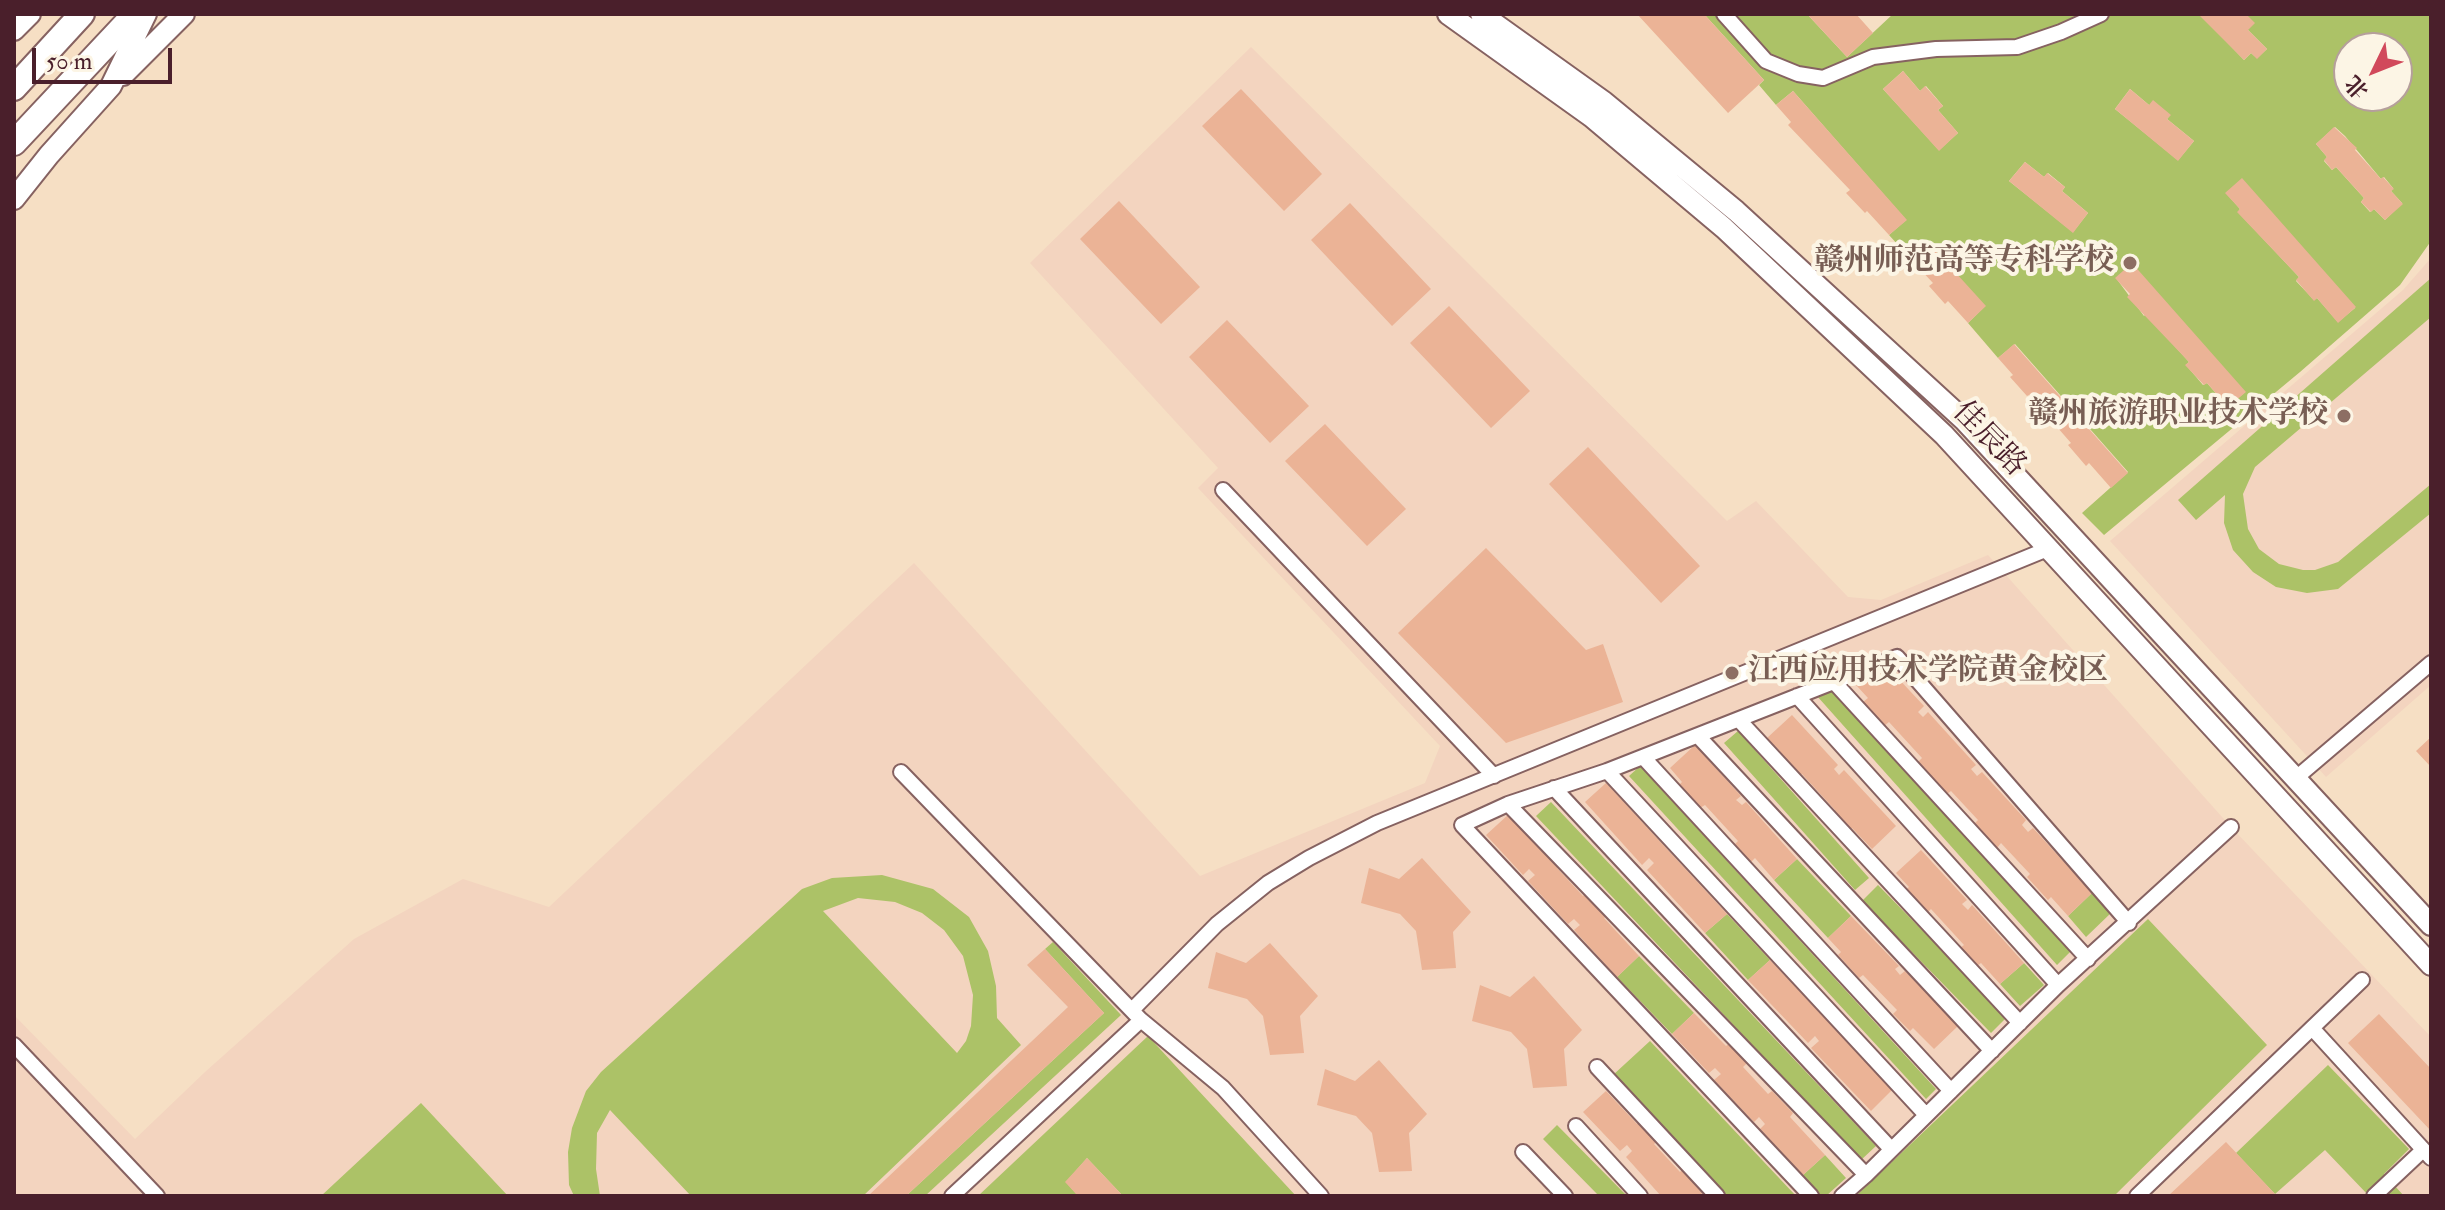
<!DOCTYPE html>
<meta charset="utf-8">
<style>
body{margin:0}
#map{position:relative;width:2445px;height:1210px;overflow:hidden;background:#f6dfc4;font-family:"IM FELL Double Pica","Noto Serif SC",serif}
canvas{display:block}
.frame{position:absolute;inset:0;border:16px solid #4a1f2b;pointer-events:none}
.north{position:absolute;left:2333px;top:32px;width:80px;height:80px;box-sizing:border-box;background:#fcf5e5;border:2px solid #b59f9b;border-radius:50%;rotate:227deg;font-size:22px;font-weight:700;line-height:32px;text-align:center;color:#4a1f2b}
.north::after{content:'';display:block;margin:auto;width:28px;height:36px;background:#d1495b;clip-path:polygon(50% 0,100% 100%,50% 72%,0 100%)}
.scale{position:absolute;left:32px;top:48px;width:140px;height:36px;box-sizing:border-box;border:4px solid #4a1f2b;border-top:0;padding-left:10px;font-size:24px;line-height:28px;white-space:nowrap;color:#4a1f2b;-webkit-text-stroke:6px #fcf5e5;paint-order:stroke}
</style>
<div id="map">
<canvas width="2445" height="1210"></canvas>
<div class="frame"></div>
<div class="north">北</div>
<div class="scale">50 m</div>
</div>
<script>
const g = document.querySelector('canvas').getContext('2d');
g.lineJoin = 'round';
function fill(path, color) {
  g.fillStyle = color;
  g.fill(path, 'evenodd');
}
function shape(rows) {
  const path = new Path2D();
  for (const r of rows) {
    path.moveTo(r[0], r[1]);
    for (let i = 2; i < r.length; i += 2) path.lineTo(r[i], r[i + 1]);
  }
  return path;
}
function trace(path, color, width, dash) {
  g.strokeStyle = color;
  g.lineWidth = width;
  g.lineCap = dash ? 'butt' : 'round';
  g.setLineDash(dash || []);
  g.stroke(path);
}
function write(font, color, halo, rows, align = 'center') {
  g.font = font + ' "IM FELL Double Pica","Noto Serif SC",serif';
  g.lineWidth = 8;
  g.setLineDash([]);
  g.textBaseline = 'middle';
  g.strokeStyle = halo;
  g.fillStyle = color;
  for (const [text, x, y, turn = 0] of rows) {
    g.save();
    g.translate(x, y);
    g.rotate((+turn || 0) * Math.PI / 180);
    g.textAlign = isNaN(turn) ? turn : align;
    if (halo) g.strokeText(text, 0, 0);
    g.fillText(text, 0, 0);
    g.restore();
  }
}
const built = shape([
 [1251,47,1727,521,1756,501,1848,597,1881,600,1988,555,2231,827,2431,1037,2431,1196,14,1196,14,1015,135,1139,205,1072,354,939,463,879,549,907,914,563,1200,876,1425,783,1440,746,1198,488,1218,468,1030,263],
 [2431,258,2431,685,2326,777,2110,541,2403,290]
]);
const green = shape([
 [1704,14,1807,14,1847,57,1893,14,2200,14,2244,60,2251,53,2257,58,2267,49,2248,30,2246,14,2431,14,2431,241,2400,285,2300,372,2104,535,2082,513,2128,472,2015,344,1998,358,1968,323,1985,306,1917,266,1889,235,1906,220,1793,91,1776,105,1759,85,1764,80],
 [2349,48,2397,48,2397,96,2349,96],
 [1903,71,1920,91,1926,86,1943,106,1938,110,1958,133,1939,150,1883,89],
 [2130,89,2149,105,2170,115,2167,119,2194,141,2178,160,2115,109],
 [2335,127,2345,136,2381,179,2384,177,2393,188,2391,191,2402,203,2385,220,2374,209,2370,212,2361,202,2364,198,2336,167,2332,170,2324,161,2327,157,2316,144],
 [2025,162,2044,177,2048,173,2065,187,2062,191,2088,213,2073,232,2009,181],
 [2226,193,2355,307,2355,308,2338,322,2317,298,2314,300,2296,281,2299,277,2238,212,2240,209],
 [2116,278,2245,392,2228,407,2207,383,2203,385,2186,365,2189,362,2146,314,2144,316],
 [2431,278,2431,317,2255,467,2243,494,2248,529,2259,549,2279,564,2303,570,2315,570,2338,562,2431,484,2431,513,2338,589,2307,593,2276,587,2253,572,2233,550,2224,523,2225,495,2196,520,2178,500],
 [1832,690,2072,950,2057,965,1817,696],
 [1738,731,1869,878,1855,890,1724,743],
 [1640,766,1936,1089,1926,1099,1629,776],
 [1551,802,1876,1146,1861,1160,1536,816],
 [1797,859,1851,916,1828,938,1774,880],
 [882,875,933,889,969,917,988,951,996,986,997,1018,1021,1045,863,1196,691,1196,610,1110,597,1133,596,1169,600,1196,574,1196,569,1185,568,1152,572,1128,586,1091,601,1072,802,889,832,878],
 [858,898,895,902,922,913,944,930,963,956,973,995,971,1026,966,1041,957,1053,823,911],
 [1878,885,2007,1017,1991,1033,1862,901],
 [2092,893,2112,912,2086,937,2068,916],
 [1727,914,1770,960,1748,980,1705,933],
 [2148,919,2267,1045,2114,1196,1856,1196],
 [1053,942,1121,1015,925,1196,906,1196,1104,1013,1045,949],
 [1639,956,1694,1013,1672,1034,1617,977],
 [2024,963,2044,985,2020,1006,2000,984],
 [1148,1036,1296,1196,1123,1196,1087,1158,1066,1182,1078,1196,978,1196],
 [1650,1041,1796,1196,1727,1196,1613,1075],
 [2328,1065,2409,1149,2384,1174,2404,1196,2369,1196,2325,1150,2275,1194,2236,1153],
 [421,1103,508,1196,321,1196],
 [1557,1125,1627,1196,1599,1196,1543,1139],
 [1825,1155,1846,1178,1826,1196,1821,1196,1803,1175]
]);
const building = shape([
 [1637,14,1704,14,1764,80,1728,113],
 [1807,14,1856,14,1873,33,1847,57],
 [2198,14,2246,14,2255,23,2248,30,2267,49,2257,59,2251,53,2244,60],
 [1903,71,1920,91,1925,86,1943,106,1938,110,1958,133,1939,151,1883,89],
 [1241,89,1322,174,1284,211,1202,126],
 [2130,89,2149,105,2153,100,2171,115,2167,119,2194,141,2178,161,2115,109],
 [1793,91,1907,220,1889,235,1867,211,1865,213,1846,193,1850,190,1788,125,1791,122,1776,105],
 [2334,127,2357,148,2355,150,2381,179,2383,177,2394,189,2391,191,2403,204,2385,220,2374,209,2371,212,2361,202,2364,198,2336,167,2332,170,2324,160,2327,157,2316,144],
 [2025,162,2044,177,2047,173,2065,187,2062,191,2088,213,2073,233,2009,181],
 [2242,178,2356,307,2338,323,2317,298,2314,301,2296,280,2299,277,2237,212,2240,209,2225,193],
 [1119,201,1200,287,1161,324,1080,239],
 [1350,203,1431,289,1392,326,1311,240],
 [1935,250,1986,306,1968,323,1948,301,1945,304,1929,286,1933,283,1917,266],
 [2132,263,2246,392,2228,407,2207,383,2204,385,2185,365,2189,362,2127,297,2130,294,2115,278],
 [1449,306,1530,391,1491,428,1410,343],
 [1227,320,1309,406,1270,443,1189,357],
 [2014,344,2128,473,2111,488,2089,463,2086,466,2068,445,2071,443,2029,395,2027,396,2010,377,2013,375,1998,358],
 [1325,424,1406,509,1367,546,1285,461],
 [1588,447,1700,566,1661,603,1549,484],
 [1486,548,1586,650,1603,644,1623,702,1506,743,1398,633],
 [1882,661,1924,706,1918,712,1923,717,1928,712,1976,765,1971,769,1977,776,1982,772,2026,820,2022,825,2028,832,2033,828,2092,893,2068,916,2051,897,2048,900,2027,877,2030,874,2001,843,1997,848,1975,823,1978,820,1951,791,1947,794,1918,762,1922,758,1889,722,1884,726,1863,702,1868,698,1856,685],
 [1792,715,1838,765,1834,769,1839,775,1844,770,1896,826,1872,849,1852,828,1848,831,1832,814,1835,810,1802,774,1798,778,1776,755,1780,751,1767,738],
 [2431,737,2431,767,2416,751],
 [1695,745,1741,796,1736,800,1742,805,1746,802,1797,859,1774,880,1755,858,1751,862,1735,844,1738,841,1705,805,1700,808,1679,785,1682,782,1670,768],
 [1606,783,1727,914,1705,933,1647,870,1654,863,1649,858,1642,865,1585,802],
 [1509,814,1540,847,1544,844,1562,863,1557,868,1583,896,1587,892,1608,915,1604,918,1639,956,1617,977,1574,930,1580,925,1574,919,1568,924,1528,881,1535,875,1529,869,1523,875,1486,835],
 [1921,850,1967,900,1962,904,1968,910,1972,905,2024,963,2000,984,1981,963,1977,966,1960,948,1964,945,1931,909,1927,913,1905,890,1909,887,1896,873],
 [1422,858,1471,912,1453,932,1456,968,1422,970,1416,931,1400,914,1361,903,1369,868,1399,879],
 [1851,916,1899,966,1895,969,1900,975,1905,971,1958,1026,1934,1049,1913,1028,1910,1031,1893,1014,1897,1010,1863,975,1859,978,1838,955,1841,952,1828,938],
 [1270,943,1318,996,1300,1016,1304,1053,1270,1055,1263,1016,1247,999,1208,988,1216,952,1246,963],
 [1045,949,1104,1013,906,1196,868,1196,1068,1007,1027,965],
 [1770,960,1893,1089,1871,1111,1811,1048,1819,1041,1815,1036,1808,1043,1748,980],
 [1534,976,1582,1030,1564,1049,1567,1086,1533,1088,1527,1049,1511,1032,1472,1021,1480,985,1510,997],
 [1694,1013,1726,1046,1730,1043,1748,1062,1743,1067,1768,1094,1772,1091,1793,1113,1790,1117,1825,1155,1803,1175,1760,1129,1765,1124,1759,1117,1754,1122,1714,1080,1721,1074,1715,1068,1709,1073,1672,1034],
 [2379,1014,2431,1069,2431,1131,2348,1043],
 [1379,1060,1427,1114,1409,1133,1412,1171,1379,1172,1372,1133,1356,1116,1317,1105,1325,1069,1355,1081],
 [1606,1091,1637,1124,1641,1120,1659,1140,1654,1144,1680,1172,1684,1168,1705,1191,1699,1196,1661,1196,1626,1157,1632,1151,1627,1145,1620,1151,1583,1112],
 [2226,1142,2275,1194,2168,1196],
 [1087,1158,1123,1196,1078,1196,1065,1182]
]);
const street = shape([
 [1724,14,1766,61,1798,74,1823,78,1873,57,1936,49,2017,47,2061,32,2101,14],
 [1223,490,1494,776],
 [1834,682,2088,959],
 [1797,696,2058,985],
 [1739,720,2020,1023],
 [1698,736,1992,1051],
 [1643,757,1951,1091],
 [1607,771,1926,1115],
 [901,772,1141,1020,1223,1088,1321,1196],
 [2296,778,2431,663],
 [1554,788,1891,1149],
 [1508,804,1866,1175],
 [1132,1010,1217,924,1268,883,1309,858,1377,823,2050,548],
 [2312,1028,2431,1158],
 [14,1045,157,1196],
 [1597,1067,1717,1196],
 [1576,1126,1640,1196],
 [1523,1152,1565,1196],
 [952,1196,1141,1020],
 [1811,1196,1462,825,1508,804,1607,771,1897,657,2129,923],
 [1842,1196,1866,1175,2058,985,2231,827],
 [2137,1196,2362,980],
 [2374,1196,2423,1150]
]);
const secondary = shape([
 [1448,14,1592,117,1724,228,1944,435,2431,965],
 [1481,14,1604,102,1736,211,1965,421,2431,925],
 [14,30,30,14],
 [123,75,184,14],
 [14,199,49,155,111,86,146,14]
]);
const primary = shape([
 [14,88,82,14],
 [14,143,135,14]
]);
const markers = [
 [2130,263,8,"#8d6e63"],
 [2344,416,8,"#8d6e63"],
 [1732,673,8,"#8d6e63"]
];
const educationNames = [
 ["赣州师范高等专科学校",2114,263],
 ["赣州旅游职业技术学校",2328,416],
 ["江西应用技术学院黄金校区",1748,673,"left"]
];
const streetNames = [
 ["佳辰路",1988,440,46]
];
fill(built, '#f3d4bf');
fill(green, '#acc267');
fill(building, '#ebb396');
trace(street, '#866261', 18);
trace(secondary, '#866261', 24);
trace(primary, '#866261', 28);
trace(street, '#fff', 14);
trace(secondary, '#fff', 20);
trace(primary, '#fff', 24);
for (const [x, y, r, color] of markers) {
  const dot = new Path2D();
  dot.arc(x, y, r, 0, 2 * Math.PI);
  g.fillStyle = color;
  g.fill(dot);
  trace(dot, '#fcf5e5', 3);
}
write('bold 30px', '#785e54', '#fcf5e5', educationNames, 'right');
write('30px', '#4a1f2b', '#fcf5e5', streetNames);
</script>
